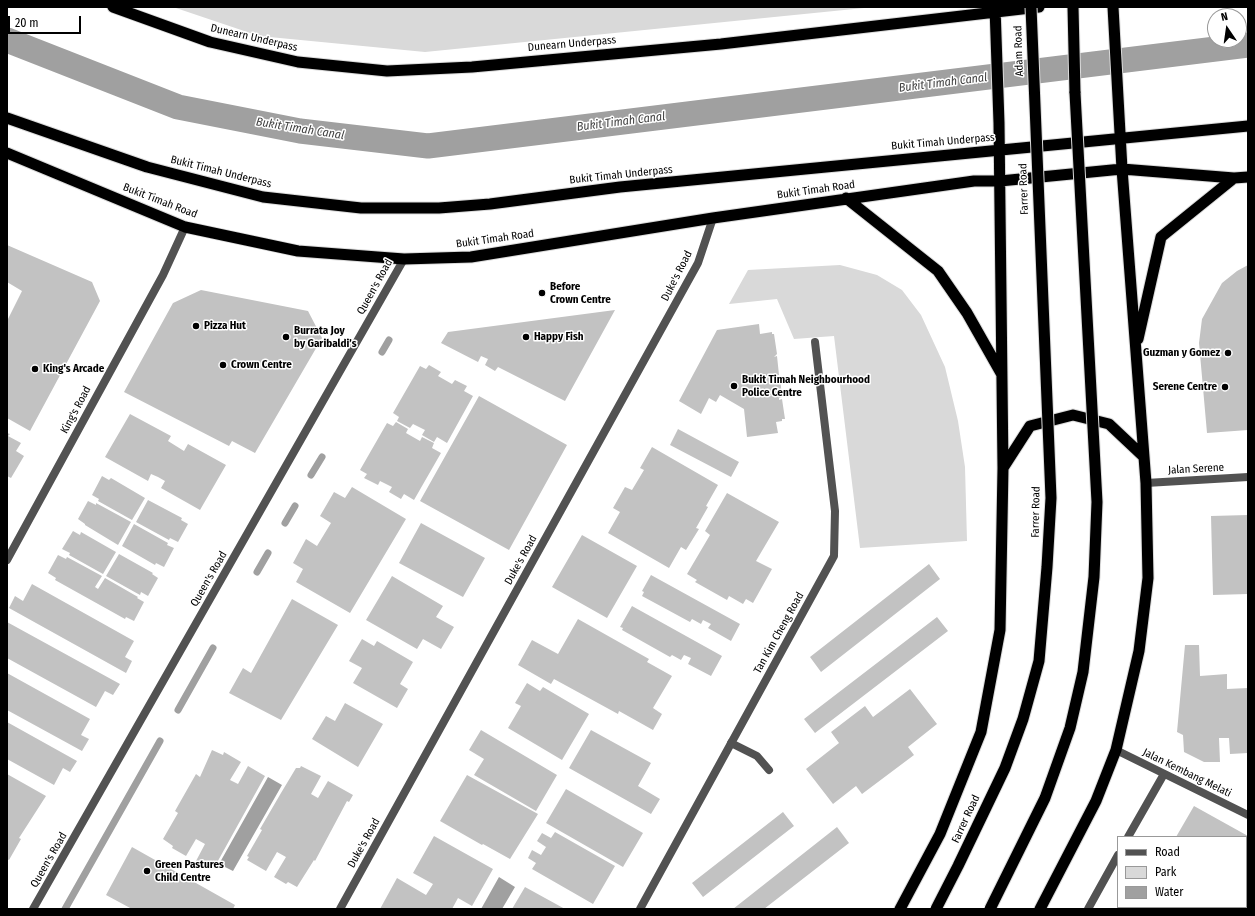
<!DOCTYPE html>
<meta charset="utf-8">
<style>
body{margin:0}
#map{position:relative;width:1255px;height:916px;overflow:hidden;background:#fff;font-family:"Fira Sans Condensed",sans-serif}
canvas{display:block}
.frame{position:absolute;inset:0;border:8px solid #000;pointer-events:none}
.legend{position:absolute;left:1117px;top:836px;width:130px;height:72px;box-sizing:border-box;background:#fff;border:1px solid #999;margin:0;padding:5px 7px;list-style:none;font-size:12px;color:#000}
.legend li{display:flex;align-items:center;gap:8px;height:20px}
.legend b{width:20px;border:1px solid #999}
.north{position:absolute;left:1207px;top:8px;width:40px;height:40px;box-sizing:border-box;background:#fff;border:1px solid #999;border-radius:50%;rotate:347deg;font-size:11px;font-weight:700;line-height:16px;text-align:center;color:#000}
.north::after{content:'';display:block;margin:auto;width:14px;height:18px;background:#000;clip-path:polygon(50% 0,100% 100%,50% 72%,0 100%)}
.scale{position:absolute;left:8px;top:16px;width:73px;height:18px;box-sizing:border-box;border:2px solid #000;border-top:0;padding-left:5px;font-size:12px;line-height:14px;white-space:nowrap;color:#000;-webkit-text-stroke:3px #fff;paint-order:stroke}
</style>
<div id="map">
<canvas width="1255" height="916"></canvas>
<div class="frame"></div>
<ul class="legend">
<li><b style="height:5px;background:#525252"></b>Road</li>
<li><b style="height:11px;background:#d9d9d9"></b>Park</li>
<li><b style="height:11px;background:#a0a0a0"></b>Water</li>
</ul>
<div class="north">N</div>
<div class="scale">20 m</div>
</div>
<script>
const g = document.querySelector('canvas').getContext('2d');
g.lineJoin = 'round';
function fill(path, color) {
  g.fillStyle = color;
  g.fill(path, 'evenodd');
}
function shape(rows) {
  const path = new Path2D();
  for (const r of rows) {
    path.moveTo(r[0], r[1]);
    for (let i = 2; i < r.length; i += 2) path.lineTo(r[i], r[i + 1]);
  }
  return path;
}
function trace(path, color, width, dash) {
  g.strokeStyle = color;
  g.lineWidth = width;
  g.lineCap = dash ? 'butt' : 'round';
  g.setLineDash(dash || []);
  g.stroke(path);
}
function write(font, color, halo, rows, align = 'center') {
  g.font = font + ' "Fira Sans Condensed",sans-serif';
  g.lineWidth = 3;
  g.setLineDash([]);
  g.textBaseline = 'middle';
  g.strokeStyle = halo;
  g.fillStyle = color;
  for (const [text, x, y, turn = 0] of rows) {
    g.save();
    g.translate(x, y);
    g.rotate((+turn || 0) * Math.PI / 180);
    g.textAlign = isNaN(turn) ? turn : align;
    if (halo) g.strokeText(text, 0, 0);
    g.fillText(text, 0, 0);
    g.restore();
  }
}
const green = shape([
 [173,7,874,7,425,52,259,36],
 [840,265,877,275,902,290,921,315,945,367,958,421,965,467,967,541,860,548,834,336,794,339,777,299,729,304,748,270]
]);
const water = shape([
 [268,777,282,785,233,871,219,864],
 [499,877,515,887,502,909,481,909]
]);
const stream = shape([
 [382,352,389,340],
 [311,475,322,457],
 [285,523,295,506],
 [257,572,268,553],
 [178,710,213,648],
 [65,909,160,741]
]);
const canal = shape([
 [7,40,178,107,300,131,428,146,1248,45]
]);
const building = shape([
 [7,245,92,282,100,301,30,431,7,418,7,321,22,291,7,282],
 [1248,265,1248,430,1207,433,1199,343,1202,319,1222,283,1237,271],
 [201,290,308,311,322,338,255,453,232,441,229,446,124,392,173,303],
 [615,310,565,401,498,367,495,371,485,365,488,359,481,356,478,362,441,343,448,332],
 [759,324,760,334,772,332,772,334,774,334,777,354,774,357,777,356,779,375,776,376,776,378,780,377,782,397,779,398,779,400,782,399,785,419,782,419,782,421,776,422,778,433,747,437,744,409,720,395,716,402,709,398,701,414,679,401,717,330],
 [429,365,441,372,438,376,452,384,455,380,467,386,464,391,473,396,447,443,437,437,434,442,422,435,425,430,413,424,410,428,397,421,399,417,393,413,420,366,426,369],
 [479,396,567,445,509,550,420,501],
 [130,414,171,436,168,441,184,451,188,444,226,465,200,510,161,488,165,481,158,477,151,474,148,481,105,457],
 [396,422,408,429,406,433,420,441,422,437,434,443,432,448,441,453,414,500,404,494,401,499,389,492,392,487,380,481,378,485,364,478,367,474,360,470,387,423,393,426],
 [678,429,739,462,731,477,670,445],
 [7,433,10,434,8,436,21,443,16,451,24,456,11,478,7,476],
 [652,447,718,485,706,506,708,507,696,528,699,529,686,550,681,547,669,568,608,533,620,512,613,508,625,487,632,490,644,470,640,468],
 [102,476,109,480,111,478,145,498,132,520,98,501,99,499,92,495],
 [352,487,406,519,350,613,296,582,303,569,293,563,306,539,317,546,331,523,320,516,334,492,345,498],
 [727,493,779,522,756,561,772,569,753,603,746,599,743,604,729,596,727,600,695,582,697,580,687,574,710,535,705,531],
 [148,500,182,518,181,520,188,524,178,542,170,538,169,540,136,522],
 [88,501,96,505,96,503,131,522,118,545,85,525,85,524,78,519],
 [1248,515,1248,594,1213,595,1211,516],
 [421,523,485,558,463,597,399,563],
 [134,524,168,543,167,545,174,548,164,567,156,563,155,565,122,546],
 [73,531,80,535,81,532,116,552,103,574,69,555,70,553,62,549],
 [582,535,637,566,607,618,552,587],
 [119,554,153,573,152,574,158,578,148,596,141,592,140,595,106,576],
 [58,555,66,559,67,557,102,576,95,587,98,589,105,578,138,597,137,598,144,602,134,621,126,617,125,619,55,580,56,578,48,573],
 [929,564,940,579,821,672,810,657],
 [651,575,740,624,731,641,708,628,711,624,703,620,701,624,692,619,690,622,642,596,644,592,642,591],
 [392,576,443,606,436,617,454,627,441,649,423,639,417,649,366,620],
 [32,584,134,641,125,657,132,661,126,673,9,608,15,596,23,601],
 [292,599,338,625,281,720,229,693,243,668,251,673],
 [632,606,722,656,711,676,688,664,691,658,684,655,681,660,672,655,670,657,622,630,623,628,620,627],
 [937,617,948,631,815,733,804,719],
 [578,619,649,659,647,662,672,676,653,708,662,714,653,730,619,711,618,714,554,679,551,684,518,665,532,640,558,654],
 [7,622,120,684,113,695,105,691,96,707,7,658],
 [362,639,374,646,377,641,413,662,400,684,408,689,397,708,353,683,362,668,349,661],
 [1185,645,1199,645,1200,676,1227,674,1227,689,1248,688,1248,753,1230,754,1229,738,1219,738,1220,762,1204,762,1184,752,1183,735,1177,732],
 [7,673,90,719,81,735,89,739,82,751,7,710],
 [527,683,540,691,543,687,589,714,562,760,508,728,521,706,515,703],
 [910,689,937,724,908,747,914,755,862,794,856,786,833,804,806,769,839,743,831,732,865,706,873,717],
 [345,703,383,724,358,767,312,739,326,716,335,721],
 [7,722,77,761,70,772,63,768,54,785,7,759],
 [481,730,557,775,536,811,474,775,484,759,469,750],
 [591,730,651,763,638,786,660,799,651,814,569,768],
 [212,750,223,755,224,752,241,762,230,780,238,784,248,766,265,776,214,868,212,867,211,869,196,861,205,844,196,839,186,856,172,848,173,846,163,839,178,813,175,811,196,774,200,777],
 [301,766,321,776,311,794,318,798,328,781,353,795,349,802,347,801,315,861,314,860,297,887,288,882,286,884,274,877,286,857,277,852,266,871,247,860,249,857,247,856,262,830,260,829,281,793,296,768,300,768],
 [7,774,46,796,19,838,21,839,9,860,7,859],
 [467,775,538,814,510,859,483,844,482,845,440,821],
 [566,789,643,833,623,867,546,823],
 [1194,806,1248,836,1248,846,1246,850,1246,837,1176,837],
 [783,812,794,826,703,897,692,883],
 [837,827,849,843,764,909,733,909],
 [555,832,615,866,593,904,532,869,536,863,528,858,532,850,541,855,546,847,537,841,542,833,551,838],
 [434,836,493,869,472,906,458,898,452,909,380,909,397,878,426,895,433,884,413,873],
 [132,847,235,905,233,909,132,909,106,895],
 [1248,882,1248,909,1242,909,1238,907,1246,907,1246,886],
 [525,887,565,909,512,909],
 [1148,907,1207,907,1206,909,1147,909]
]);
const service = shape([
 [1146,483,1248,477],
 [731,743,757,756,769,770]
]);
const minor = shape([
 [7,560,163,275,185,227],
 [1116,750,1248,815],
 [1128,837,1164,774],
 [33,909,404,259],
 [340,909,698,263,713,218],
 [640,909,834,556,835,511,815,342],
 [1088,909,1118,855]
]);
const trunk = shape([
 [113,7,210,42,298,62,387,71,472,67,721,44,1039,7],
 [1073,7,1075,93],
 [7,118,147,167,263,197,361,208,439,208,490,204,620,187,1248,126],
 [7,153,185,227,298,251,404,259,471,257,713,218,974,181,1000,181,1122,169,1234,178,1248,177],
 [846,198,938,271,967,313,1001,373],
 [1138,339,1161,237,1234,178],
 [1003,468,1030,426,1073,415,1109,424,1143,456],
 [900,909,940,834,981,732,1000,630,1003,468,999,123,995,7],
 [1040,909,1096,801,1116,750,1139,651,1148,578,1146,483,1122,169,1113,7]
]);
const trunkBridge = shape([
 [936,909,958,866,1005,768,1023,719,1039,661,1047,567,1051,498,1031,7],
 [990,909,1045,798,1070,728,1083,672,1094,577,1097,502,1075,93]
]);
const markers = [
 [542,293,4,"#000"],
 [196,326,4,"#000"],
 [286,337,4,"#000"],
 [526,337,4,"#000"],
 [1228,353,4,"#000"],
 [223,365,4,"#000"],
 [35,369,4,"#000"],
 [734,386,4,"#000"],
 [1225,387,4,"#000"],
 [147,871,4,"#000"]
];
const streetNames = [
 ["Dunearn Underpass",254,38,13],
 ["Dunearn Underpass",572,44,-5],
 ["Adam Road",1019,51,-92],
 ["Bukit Timah Underpass",943,142,-5],
 ["Bukit Timah Underpass",221,172,14],
 ["Bukit Timah Underpass",621,175,-6],
 ["Farrer Road",1024,189,-92],
 ["Bukit Timah Road",816,190,-8],
 ["Bukit Timah Road",160,201,21],
 ["Bukit Timah Road",495,239,-8],
 ["Duke's Road",677,276,-63],
 ["Queen's Road",375,287,-61],
 ["King's Road",76,410,-62],
 ["Jalan Serene",1196,469,-3],
 ["Farrer Road",1036,512,-89],
 ["Duke's Road",521,560,-61],
 ["Queen's Road",209,579,-60],
 ["Tan Kim Cheng Road",779,633,-61],
 ["Jalan Kembang Melati",1187,773,26],
 ["Farrer Road",966,819,-65],
 ["Duke's Road",364,843,-61],
 ["Queen's Road",49,860,-60]
];
const poiNames = [
 ["Before",550,287],
 ["Crown Centre",550,300],
 ["Pizza Hut",204,326],
 ["Burrata Joy",294,331],
 ["by Garibaldi’s",294,344],
 ["Happy Fish",534,337],
 ["Guzman y Gomez",1220,353,"right"],
 ["Crown Centre",231,365],
 ["King's Arcade",43,369],
 ["Bukit Timah Neighbourhood",742,380],
 ["Police Centre",742,393],
 ["Serene Centre",1217,387,"right"],
 ["Green Pastures",155,865],
 ["Child Centre",155,878]
];
const waterNames = [
 ["Bukit Timah Canal",943,83,-7],
 ["Bukit Timah Canal",621,122,-7],
 ["Bukit Timah Canal",300,129,9]
];
fill(green, '#d9d9d9');
fill(water, '#a0a0a0');
trace(stream, '#a0a0a0', 7);
trace(canal, '#a0a0a0', 25);
fill(building, '#c2c2c2');
trace(trunk, '#dbdbdb', 13);
trace(service, '#525252', 8);
trace(minor, '#525252', 8);
trace(trunk, '#000', 11);
trace(trunkBridge, '#dbdbdb', 13, []);
trace(trunkBridge, '#000', 11);
for (const [x, y, r, color] of markers) {
  const dot = new Path2D();
  dot.arc(x, y, r, 0, 2 * Math.PI);
  g.fillStyle = color;
  g.fill(dot);
  trace(dot, '#fff', 1.5);
}
write('11px', '#000', '#fff', streetNames);
write('bold 11px', '#000', '#fff', poiNames, 'left');
write('italic 12px', '#414141', '#fff', waterNames);
</script>
